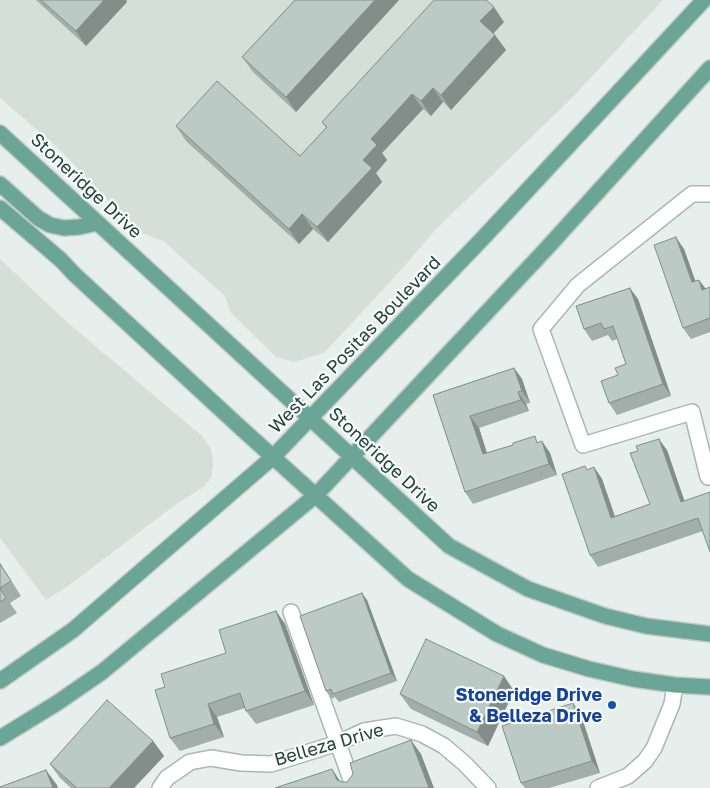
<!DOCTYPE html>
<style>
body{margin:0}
canvas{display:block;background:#e6efeb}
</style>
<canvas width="710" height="788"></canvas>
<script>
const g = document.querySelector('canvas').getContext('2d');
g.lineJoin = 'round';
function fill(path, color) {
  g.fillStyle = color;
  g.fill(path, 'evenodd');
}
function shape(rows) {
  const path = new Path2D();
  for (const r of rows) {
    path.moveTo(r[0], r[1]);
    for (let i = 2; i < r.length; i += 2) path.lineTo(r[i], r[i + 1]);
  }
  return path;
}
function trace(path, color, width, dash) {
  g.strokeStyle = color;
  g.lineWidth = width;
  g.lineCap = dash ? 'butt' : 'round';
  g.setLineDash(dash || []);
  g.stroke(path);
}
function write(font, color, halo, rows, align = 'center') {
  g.font = font + ' "Golos Text",sans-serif';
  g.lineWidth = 4.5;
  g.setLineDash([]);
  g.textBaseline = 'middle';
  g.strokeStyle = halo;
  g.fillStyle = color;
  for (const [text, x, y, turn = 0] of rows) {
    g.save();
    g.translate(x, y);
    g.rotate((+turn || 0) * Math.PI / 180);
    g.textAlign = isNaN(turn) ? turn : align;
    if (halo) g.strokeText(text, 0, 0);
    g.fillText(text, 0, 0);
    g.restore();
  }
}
const built = shape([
 [0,0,663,0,571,99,437,228,400,271,324,353,294,362,276,357,230,312,225,296,163,241,137,231,60,150,0,98],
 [0,259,67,322,201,435,211,449,213,462,212,476,205,486,175,505,72,583,46,600,0,538]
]);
const minor = shape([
 [710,194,692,194,578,285,541,329,583,445,692,412,708,477,710,476],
 [291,612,354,788],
 [160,788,167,778,190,762,211,758,241,763,271,764,338,743,364,731,396,726,422,734,444,746,465,764,488,788],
 [598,788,628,776,645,761,654,748,672,704,675,685]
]);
const major = shape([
 [0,133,449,546,528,589,605,616,646,626,710,634],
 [0,184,38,218,50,225,64,228,79,227,98,223],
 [0,208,61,260,74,274,242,429,408,579,497,634,543,655,589,669,633,679,675,685,710,687],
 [0,681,73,630,273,457,484,237,704,0],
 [0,738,57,703,102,672,316,495,547,248,710,68]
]);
const wall = shape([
 [36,0,126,0,127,2,86,46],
 [295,0,399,0,296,112,253,72,242,57],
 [504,22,493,33,506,50,451,110,443,102,431,116,423,109,382,153,387,160,376,173,382,182,328,242,313,229,299,244,186,141,176,126,300,156,326,128,322,122],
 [684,249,695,281,699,280,706,289,710,287,710,332,691,339,683,328],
 [638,299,671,396,617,415,609,403,618,375,626,364,617,339,612,341,608,335,592,341,584,329],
 [514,368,522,379,530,403,526,404,529,411,479,428,487,453,539,442,550,453,557,475,473,504,465,492,433,395],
 [667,450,684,501,710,492,703,531,598,567,590,555,588,470,594,467,602,479,615,516,650,504],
 [0,563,21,596,10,603,17,613,0,623],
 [367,600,397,681,339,702,335,697,332,699,326,691],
 [276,611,285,624,314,705,256,724,246,711,245,708,217,717,224,737,180,751,170,738,165,687,226,653],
 [514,691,488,746,411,709,400,694],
 [573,703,581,715,600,773,549,788,525,788,521,783],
 [153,741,164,756,134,788,71,788,60,778,50,764]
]);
const shadedWall = shape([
 [104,0,126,0,127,2,86,46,76,31],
 [375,0,399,0,296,112,286,97],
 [494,7,504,22,491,36,480,21],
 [495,35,506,50,451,110,441,95],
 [433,88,443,102,431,116,421,101],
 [412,94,423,109,382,153,387,160,376,173,382,182,328,242,317,227,363,160,371,139],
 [302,214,313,229,299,244,289,229],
 [676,237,684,249,700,294,692,282],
 [699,280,707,291,702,290],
 [630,288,638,299,671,396,663,384],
 [514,368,522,379,530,403,522,391],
 [518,392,526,404,529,411,521,400],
 [470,416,479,428,491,466,483,454],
 [659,439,667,450,689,514,681,502],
 [542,441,550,453,557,475,549,464],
 [594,467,602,479,619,529,611,518],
 [362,593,367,600,397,681,391,673],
 [276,611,285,624,314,705,305,691],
 [504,676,514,691,488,746,477,732],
 [573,703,581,715,600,773,592,761],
 [208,704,217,717,224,737,214,724],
 [411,740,421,754,434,788,429,788],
 [153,741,164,756,134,788,109,788],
 [332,769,342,784,337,780],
 [46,770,57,785,58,788,53,788]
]);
const building = shape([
 [41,0,104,0,76,31,41,0],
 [295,0,375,0,286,97,242,57,295,0],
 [434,0,486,0,494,7,480,21,495,35,441,95,433,88,421,101,412,94,371,139,377,145,363,160,372,168,317,227,302,214,289,229,176,126,217,81,300,156,327,127,322,122,434,0],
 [676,237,692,282,699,280,702,290,710,287,710,318,683,328,654,245,676,237],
 [630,288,663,384,609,403,601,381,618,375,615,368,626,364,613,326,604,329,601,323,584,329,576,306,630,288],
 [514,368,522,391,518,392,521,400,470,416,483,454,513,445,513,443,535,436,537,443,542,441,549,464,465,492,433,395,514,368],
 [659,439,681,502,710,492,710,552,698,518,590,555,562,474,585,466,587,470,594,467,611,518,650,504,630,453,638,451,636,446,659,439],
 [0,564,11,581,0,588,0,564],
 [0,588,6,598,0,602,0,588],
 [362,593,391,673,333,694,331,689,326,691,300,616,362,593],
 [276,611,305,691,246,711,240,693,208,704,214,724,170,738,155,690,165,687,161,674,226,653,219,630,276,611],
 [426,639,504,676,477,732,400,694,426,639],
 [107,700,153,741,109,788,77,788,50,764,107,700],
 [573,703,592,761,521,783,502,726,573,703],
 [411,740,429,788,275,788,332,769,337,780,342,782,347,782,353,774,350,763,411,740],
 [46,770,53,788,0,788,0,787,46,770]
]);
const markers = [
 [612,705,5,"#1a4fb4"]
];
const streetNames = [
 ["Stoneridge Drive",86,186,43],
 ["West Las Positas Boulevard",355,345,-46],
 ["Stoneridge Drive",384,460,43],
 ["Belleza Drive",329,745,-16]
];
const transitNames = [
 ["Stoneridge Drive",602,695],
 ["& Belleza Drive",602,716]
];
fill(built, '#d4dfda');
trace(minor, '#a8b8b2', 18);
trace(major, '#c2cac8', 18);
trace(minor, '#fff', 15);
trace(major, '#6aa596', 15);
fill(wall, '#a1aea9');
fill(shadedWall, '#838d89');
fill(building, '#bbcac4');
trace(building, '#838d89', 1);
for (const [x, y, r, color] of markers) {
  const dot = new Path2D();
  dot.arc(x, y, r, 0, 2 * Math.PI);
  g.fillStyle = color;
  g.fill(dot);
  trace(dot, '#f7fbf9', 2);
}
write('18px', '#24423a', '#f7fbf9', streetNames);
write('bold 18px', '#164399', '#f7fbf9', transitNames, 'right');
</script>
